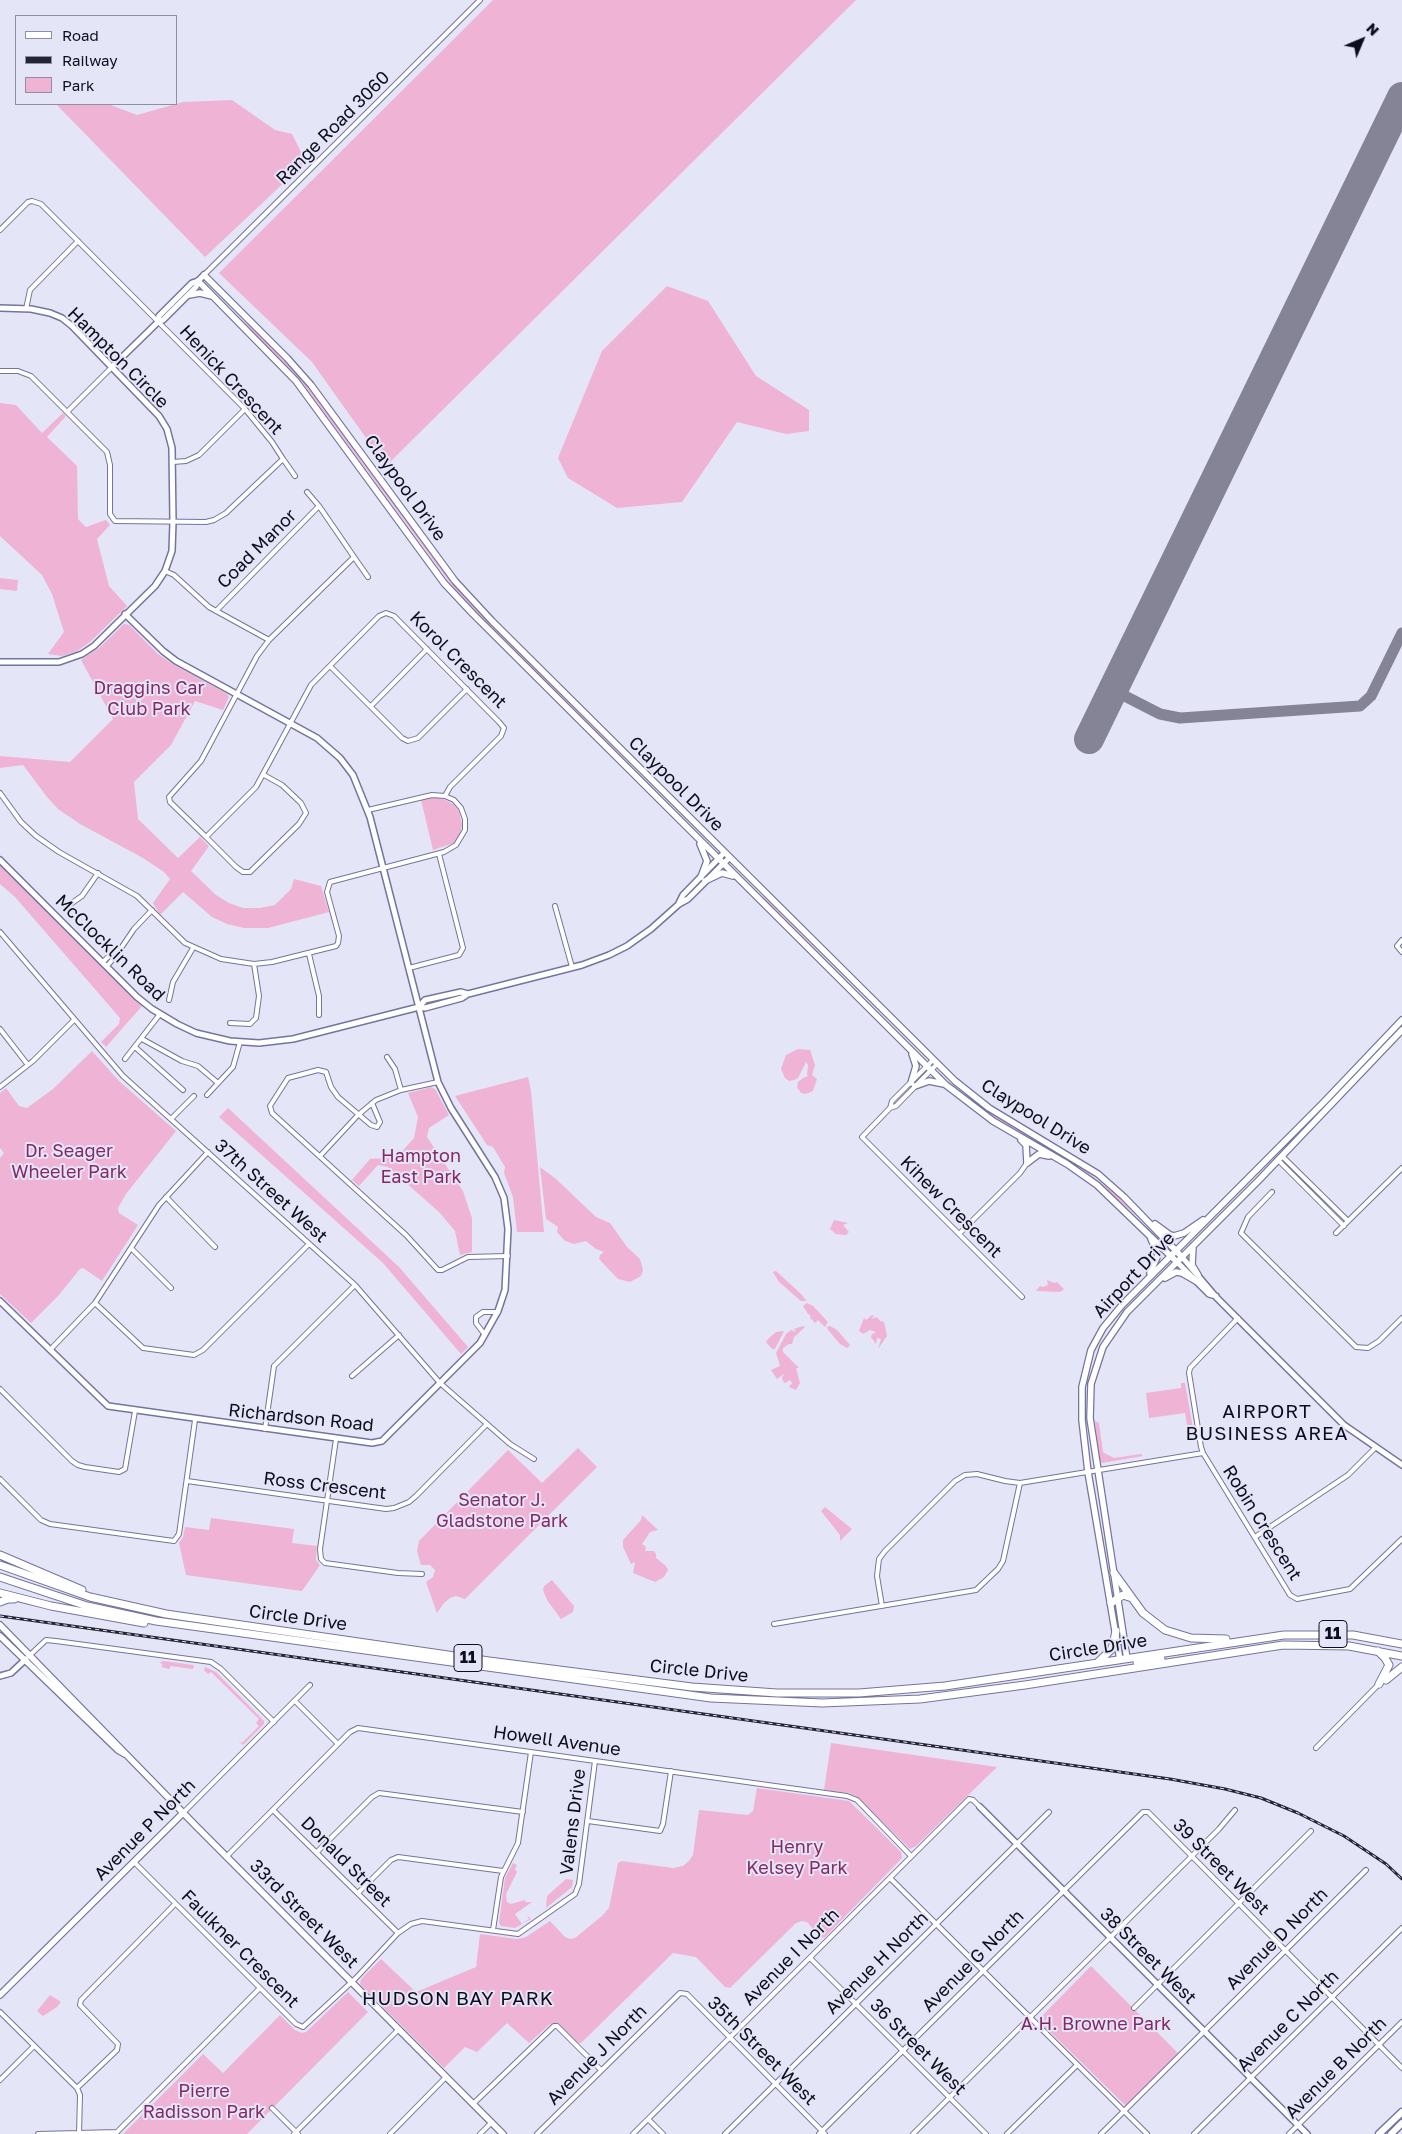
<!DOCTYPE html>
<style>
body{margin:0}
#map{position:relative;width:1402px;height:2134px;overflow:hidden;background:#e5e5f8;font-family:"Golos Text",sans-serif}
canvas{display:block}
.legend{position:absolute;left:15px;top:15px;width:162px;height:90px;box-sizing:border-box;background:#e5e5f8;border:1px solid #8f8fa0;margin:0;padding:6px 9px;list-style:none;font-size:15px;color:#0e0d1d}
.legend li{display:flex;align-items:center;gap:10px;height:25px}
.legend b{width:25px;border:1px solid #8f8fa0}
.north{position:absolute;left:1337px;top:15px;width:50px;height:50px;-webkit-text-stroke:4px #e5e5f8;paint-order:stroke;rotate:45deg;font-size:14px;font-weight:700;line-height:20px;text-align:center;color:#0e0d1d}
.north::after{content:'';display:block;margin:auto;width:18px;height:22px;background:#0e0d1d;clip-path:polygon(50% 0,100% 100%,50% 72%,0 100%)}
</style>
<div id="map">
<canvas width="1402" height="2134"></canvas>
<ul class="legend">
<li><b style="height:6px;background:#fff"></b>Road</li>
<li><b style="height:6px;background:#252434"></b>Railway</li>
<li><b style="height:14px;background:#efb3d5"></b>Park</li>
</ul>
<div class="north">N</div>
</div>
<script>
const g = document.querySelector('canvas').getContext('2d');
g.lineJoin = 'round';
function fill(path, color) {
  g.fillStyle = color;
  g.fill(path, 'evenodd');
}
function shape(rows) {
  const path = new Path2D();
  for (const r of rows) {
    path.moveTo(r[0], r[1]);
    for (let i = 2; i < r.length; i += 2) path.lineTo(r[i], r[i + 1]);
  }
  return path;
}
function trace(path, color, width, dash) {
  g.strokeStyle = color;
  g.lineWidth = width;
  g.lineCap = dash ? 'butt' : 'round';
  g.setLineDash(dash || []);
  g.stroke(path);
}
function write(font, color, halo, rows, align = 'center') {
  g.font = font + ' "Golos Text",sans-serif';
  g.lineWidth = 4;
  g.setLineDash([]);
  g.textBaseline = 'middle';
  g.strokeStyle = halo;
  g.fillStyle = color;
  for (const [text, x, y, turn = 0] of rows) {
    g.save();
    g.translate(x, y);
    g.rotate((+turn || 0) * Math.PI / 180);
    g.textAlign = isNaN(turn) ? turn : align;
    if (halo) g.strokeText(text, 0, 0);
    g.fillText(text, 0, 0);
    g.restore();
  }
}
const green = shape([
 [493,0,856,0,386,466,312,362,219,273],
 [232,100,275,130,292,134,306,162,205,257,56,104,108,104,137,115,183,102],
 [667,286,708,301,756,376,809,410,809,431,786,434,737,422,682,502,617,508,568,478,558,458,602,351],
 [239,318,254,329,309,388,465,598,715,850,459,595,302,382],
 [0,403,16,405,42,433,63,413,66,416,47,437,77,466,78,519,86,527,106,520,110,525,97,539,109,586,127,606,90,642,77,651,62,656,48,654,64,632,52,594,42,575,0,536],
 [0,578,18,580,17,591,0,589],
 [124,624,129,625,158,654,171,663,227,694,229,697,223,710,195,701,171,745,134,782,138,819,178,858,200,837,209,846,191,871,216,895,229,903,243,908,260,908,275,905,291,889,294,879,321,886,329,912,268,928,244,928,227,924,212,917,183,892,160,915,153,903,170,879,164,872,143,858,80,824,58,809,47,797,23,765,0,768,0,756,70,762,113,719,81,660,99,648],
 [434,797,439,797,453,804,459,811,462,825,460,834,454,843,433,850,421,800],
 [0,865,142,1006,106,1047,101,1042,119,1024,120,1018,15,897,0,884],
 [754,890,769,902,924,1059,924,1060],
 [798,1049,810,1050,815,1065,812,1075,817,1079,813,1091,806,1094,801,1093,797,1087,798,1082,803,1078,808,1076,807,1075,808,1065,806,1062,798,1078,794,1080,789,1081,785,1078,781,1069,786,1055],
 [92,1051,119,1081,176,1131,126,1194,118,1208,119,1213,138,1225,102,1281,83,1268,80,1269,58,1296,31,1323,0,1294,0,1158,4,1153,0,1148,0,1093,6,1088,19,1106,27,1108,53,1089],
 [528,1077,531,1091,544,1232,517,1232,513,1197,504,1173,505,1167,493,1147,487,1145,455,1096],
 [431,1087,435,1089,449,1115,429,1128,427,1137,463,1191,472,1218,472,1252,460,1255,455,1231,439,1212,388,1167,378,1165,359,1186,352,1180,370,1159,397,1157,414,1138,418,1117,408,1093],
 [963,1096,1086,1171,1115,1194,1141,1219,1080,1169,993,1117],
 [228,1108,399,1267,468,1347,461,1354,383,1263,219,1117],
 [540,1167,556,1179,596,1217,610,1223,627,1247,640,1259,643,1270,641,1276,630,1282,618,1279,599,1259,600,1255,604,1252,596,1249,586,1241,574,1244,565,1241,557,1232,558,1227,546,1219],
 [834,1220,848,1223,843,1225,849,1232,846,1235,836,1234,830,1229],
 [776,1271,800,1293,806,1300,805,1301,801,1301,779,1282,773,1272],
 [1047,1280,1054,1283,1057,1282,1064,1289,1060,1292,1036,1291,1040,1286,1043,1287,1048,1285],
 [807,1303,813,1306,828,1322,825,1327,818,1320,815,1323,813,1321,813,1319,811,1320,810,1315,808,1314,803,1306],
 [872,1315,874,1316,871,1319,877,1317,880,1321,884,1322,887,1336,878,1349,881,1339,877,1338,876,1344,871,1337,872,1334,876,1332,870,1330,863,1334,859,1331,864,1318,866,1320],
 [803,1326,805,1327,794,1337,792,1344,789,1344,783,1348,783,1352,799,1368,796,1368,800,1383,796,1390,789,1387,792,1383,790,1380,785,1383,783,1381,782,1377,785,1373,777,1379,771,1370,780,1366,776,1353,786,1334,791,1330,796,1332,794,1329],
 [830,1326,837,1330,850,1345,847,1348,840,1344,828,1330,827,1327],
 [784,1331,775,1349,772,1349,766,1342,768,1339,776,1332],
 [1181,1383,1185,1383,1194,1434,1192,1436,1189,1436,1185,1413,1149,1418,1146,1393,1181,1388],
 [1095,1421,1099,1423,1103,1452,1106,1454,1114,1458,1141,1454,1143,1456,1102,1463,1099,1460],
 [578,1448,597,1467,465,1599,456,1596,450,1598,444,1603,437,1613,426,1582,433,1577,435,1570,430,1565,421,1565,417,1551,419,1541,508,1450,542,1483],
 [825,1507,852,1529,840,1541,840,1535,821,1511],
 [642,1515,658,1530,650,1532,642,1544,646,1547,645,1551,654,1551,656,1554,656,1558,666,1566,668,1570,664,1577,655,1582,633,1573,635,1562,631,1564,623,1547,623,1540,641,1520],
 [211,1518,294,1529,292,1543,317,1546,316,1560,320,1565,302,1591,186,1575,179,1543,183,1537,185,1527,209,1530],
 [552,1580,574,1606,573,1612,561,1619,547,1600,543,1590,544,1586],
 [164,1661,193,1665,194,1667,193,1669,170,1666,170,1669,161,1667,163,1665,160,1662],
 [205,1667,216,1672,264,1721,264,1724,243,1745,238,1741,242,1743,259,1726,256,1723,259,1719,211,1672,208,1674,204,1670],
 [831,1743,997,1767,916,1846,910,1849,856,1796,849,1793,824,1790],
 [757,1788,849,1801,901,1852,902,1858,825,1937,821,1938,807,1922,802,1921,796,1923,730,1988,725,1987,696,1957,673,1953,581,2043,577,2043,559,2024,554,2023,549,2025,529,2043,507,2023,477,2052,465,2047,444,2068,360,1984,361,1979,381,1959,416,1992,476,1967,480,1934,517,1939,526,1937,550,1921,565,1937,570,1939,575,1938,602,1916,609,1908,618,1863,622,1861,673,1868,683,1866,689,1861,693,1855,699,1810,748,1815,753,1811],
 [513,1863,517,1865,515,1869,517,1872,506,1894,507,1902,511,1904,525,1900,525,1902,532,1902,515,1914,522,1924,529,1919,527,1915,531,1919,515,1928,501,1926,499,1923,505,1878],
 [566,1879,573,1880,572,1887,546,1908,547,1896],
 [1091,1966,1178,2053,1126,2106,1038,2020],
 [348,1992,368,2012,247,2134,123,2134,203,2054,223,2073,280,2015,295,2030,302,2033,306,2032],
 [50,1995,61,2002,57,2007,43,2016,37,2011]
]);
const taxiway = shape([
 [1113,690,1160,714,1180,718,1360,706,1371,696,1402,633]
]);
const runway = shape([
 [1089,739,1402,97]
]);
const minor = shape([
 [0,230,28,202,32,201,41,204,245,409,272,442,283,459,226,513,214,520,206,522,115,521,110,514,110,465,107,452,31,376,18,371,0,371],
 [204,275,480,0],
 [26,309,30,290,78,241],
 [68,411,112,367],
 [283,459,295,476],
 [173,462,186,461,199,455,245,409],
 [307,492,319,506],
 [354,557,368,577],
 [165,571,174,575,209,607,269,640],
 [216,611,319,506,354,557,269,640,257,656,201,761,169,797,170,802,206,837,256,787,311,685,379,616,386,613,394,616,499,722,504,728,501,736,450,787,445,796],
 [330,666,402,738,408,741,418,738,467,689],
 [371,706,427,649],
 [0,793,21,822,36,836,59,852,137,896,185,943,221,959,254,964,272,962,336,946,338,943,339,936,327,892,330,882,444,852,456,845,465,830,465,819,461,808,454,800,445,796,432,795,368,810],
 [206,837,236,867,243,872,250,872,299,824,306,813,301,803,282,785,264,775],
 [69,905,82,896,98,873],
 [555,906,572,967],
 [0,932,123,1076,355,1285,440,1383,510,1444,534,1459],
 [1402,940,1397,946,1402,952],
 [309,954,319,996,319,1015],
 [103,962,112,953,118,951],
 [107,966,115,957,134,929,152,910],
 [409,968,459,955,463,948,439,854],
 [169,1000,173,982,193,948],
 [230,1023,250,1024,256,1018,259,996,254,964],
 [0,1029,28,1065],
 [142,1039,182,1061,198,1066,218,1083],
 [135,1047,183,1090],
 [387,1057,395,1069,401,1090],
 [125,1059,160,1014],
 [933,1060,892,1101,890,1108,862,1137,1022,1297],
 [0,1087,33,1061,74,1020],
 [207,1095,233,1067,240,1042],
 [372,1103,380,1122,377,1127,371,1125,338,1097,331,1087,326,1072,318,1070,288,1078,270,1106,272,1113,406,1235,438,1270,442,1270,468,1257,508,1256],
 [890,1108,896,1106,937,1064],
 [171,1119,194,1096],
 [320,1156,358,1115,376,1100,401,1090,438,1082],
 [1282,1156,1348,1221],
 [1278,1160,1344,1226],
 [1272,1192,1248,1217,1241,1233,1356,1347,1368,1348,1379,1341,1402,1318],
 [166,1197,215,1247],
 [1336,1233,1402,1168],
 [959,1234,1020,1173,1027,1163],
 [131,1248,171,1288],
 [95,1303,143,1348,194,1355,203,1350,309,1244],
 [1238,1318,1190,1368,1189,1373,1201,1447,1203,1453,1290,1595,1297,1599,1350,1589,1402,1539],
 [485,1335,476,1323,476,1317,483,1312,498,1312],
 [50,1350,95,1303,159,1205,208,1152],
 [352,1376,399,1335],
 [0,1389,72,1461,78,1465,85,1467,119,1472,125,1469,135,1411],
 [265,1429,274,1366,355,1285],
 [336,1439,320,1549,321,1559,325,1563,398,1573,422,1574],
 [0,1479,41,1520,50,1524,174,1541,179,1534,195,1420],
 [187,1481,386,1509,394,1508,409,1502,416,1496,487,1424],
 [1255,1537,1348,1475,1376,1447],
 [882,1606,877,1576,879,1559,885,1551,955,1481,965,1475,977,1474,1005,1481,1020,1483,1203,1453],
 [774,1624,976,1590,998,1569,1003,1561,1020,1483],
 [30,1655,46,1640,56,1641,211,1662,221,1669,274,1722],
 [295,1701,338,1744],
 [1316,1748,1379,1684],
 [273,1810,398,1933],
 [183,1813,310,1685],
 [588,1821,660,1831,663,1824,671,1771],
 [317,1852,372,1797,379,1793,523,1812],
 [226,1857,350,1732,358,1728,847,1796,857,1800,911,1856],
 [134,1862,296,2024,303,2027,356,1978,398,1933,411,1924,422,1921,518,1934,575,1894,579,1884,595,1761],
 [890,1878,1147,2134],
 [358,1893,391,1860,398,1857,503,1871],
 [493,1930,501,1877,518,1843,531,1752],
 [810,1958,986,2134],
 [1134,2008,1311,1831],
 [0,2012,77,2088,80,2095,79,2134],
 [0,2080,34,2046],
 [77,2088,117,2050,118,2044,80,2005,81,2000,175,1904],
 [473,2104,554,2026,557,2026,601,2070],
 [272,2108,298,2134],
 [648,2119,663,2134],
 [38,2134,117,2132,260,1988],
 [294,2134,399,2029],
 [390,2134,446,2077],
 [480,2134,492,2122],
 [537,2134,680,1993,687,1994,825,2134],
 [633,2134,969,1799,973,1800,980,1807],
 [725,2134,1049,1812],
 [819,2134,1143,1812,1148,1812,1402,2068],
 [913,2134,1219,1829,1235,1810],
 [1007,2134,1077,2065],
 [1101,2134,1366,1870],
 [1194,2134,1402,1928],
 [1289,2134,1402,2022]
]);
const tertiary = shape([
 [0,308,31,309,50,313,62,318,72,326,159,416,167,429,172,448,173,522,172,551,165,571,155,586,94,646,82,654,59,662,0,662],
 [158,322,163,320,196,287,198,281,204,275],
 [112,367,158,322,159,316,192,283,198,281],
 [0,860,137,997,152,1009,177,1024,196,1033,230,1041,259,1043,293,1039,419,1007,425,1008,462,998,468,994,582,965,609,955,627,946,651,929,679,904,688,899,729,858],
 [679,903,683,895,724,853],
 [419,1007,425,1000,461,992,468,994],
 [1182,1257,1216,1297,1344,1425,1402,1465],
 [1177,1262,1209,1294,1216,1296],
 [0,1301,108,1406,372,1443,382,1441,480,1343,498,1311,505,1290,508,1229,504,1198,495,1177,451,1108,438,1082,370,817,353,775,340,758,317,738,176,661,163,651,125,614],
 [0,1676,11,1673,26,1659],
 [980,1807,1307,2134]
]);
const secondary = shape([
 [204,275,287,358,311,385,455,581,492,621,955,1081,989,1108,1098,1174,1124,1197,1182,1257],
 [198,281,296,381,444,583,473,614,946,1085,993,1121,1067,1164,1097,1185,1177,1262],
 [189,295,200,293,212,296],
 [700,844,707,861,701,877],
 [705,881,722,873,733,876],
 [911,1083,916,1066,912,1054],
 [915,1086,929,1081,944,1084],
 [1021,1140,1026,1145,1027,1163],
 [1027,1163,1039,1154,1049,1156],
 [1155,1224,1170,1235,1174,1236,1184,1233,1203,1220],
 [1193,1246,1192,1265,1198,1275],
 [1150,1273,1158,1255,1151,1239],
 [1165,1278,1176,1272,1182,1273,1196,1281],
 [0,1625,196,1826,503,2134],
 [0,1636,118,1750,125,1754],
 [1127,1659,1090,1418,1091,1384,1103,1347,1127,1312,1259,1180,1402,1030],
 [1120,1660,1088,1472,1082,1420,1082,1387,1091,1350,1103,1328,1122,1305,1324,1102,1402,1020],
 [0,1995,183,1813]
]);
const primary = shape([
 [1379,2134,1402,2112],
 [1391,2134,1402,2123]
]);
const trunk = shape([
 [0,1555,82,1590],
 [0,1565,90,1597,166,1614,489,1661,692,1687,777,1693,859,1693,945,1686,1284,1635,1353,1635,1402,1644],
 [1114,1573,1143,1613,1165,1630,1191,1638,1226,1639],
 [0,1577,87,1606,156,1621,711,1698,822,1703,920,1699,1025,1685,1283,1645,1349,1646,1402,1656],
 [0,1593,51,1606,144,1623],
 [0,1602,8,1599,14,1599],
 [1111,1603,1123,1595,1132,1598],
 [1378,1651,1385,1658,1389,1665,1379,1684],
 [1137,1662,1161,1659],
 [1097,1663,1112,1649,1116,1631],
 [1386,1680,1402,1667]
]);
const rail = shape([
 [0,1616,1170,1779,1225,1789,1261,1798,1298,1813,1344,1836,1386,1864,1402,1879]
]);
const shields = [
 [1333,1634,28],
 [468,1658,28]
];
const shieldNames = [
 ["11",1333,1634],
 ["11",468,1658]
];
const streetNames = [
 ["Range Road 3060",333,128,-45],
 ["Hampton Circle",118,358,45],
 ["Henick Crescent",231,380,47],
 ["Claypool Drive",405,488,54],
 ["Coad Manor",257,549,-45],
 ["Korol Crescent",458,660,45],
 ["Claypool Drive",676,784,45],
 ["McClocklin Road",110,948,44],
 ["Claypool Drive",1036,1117,32],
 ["37th Street West",271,1191,42],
 ["Kihew Crescent",951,1207,45],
 ["Airport Drive",1134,1275,-47],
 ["Richardson Road",301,1418,6],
 ["Ross Crescent",325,1486,7],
 ["Robin Crescent",1262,1523,58],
 ["Circle Drive",298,1618,8],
 ["Circle Drive",1098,1648,-9],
 ["Circle Drive",699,1671,6],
 ["Howell Avenue",557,1741,8],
 ["Valens Drive",573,1822,-83],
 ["Avenue P North",145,1830,-45],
 ["Donald Street",346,1862,45],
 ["39 Street West",1221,1867,45],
 ["33rd Street West",304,1914,45],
 ["Avenue D North",1277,1939,-45],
 ["Faulkner Crescent",240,1949,45],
 ["38 Street West",1148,1956,45],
 ["Avenue I North",791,1957,-45],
 ["Avenue G North",973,1961,-45],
 ["Avenue H North",877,1963,-45],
 ["Avenue C North",1288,2021,-45],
 ["36 Street West",918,2047,45],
 ["35th Street West",762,2051,45],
 ["Avenue J North",597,2055,-45],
 ["Avenue B North",1336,2068,-45]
];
const parkNames = [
 ["Draggins Car",149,688],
 ["Club Park",149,709],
 ["Dr. Seager",69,1151],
 ["Wheeler Park",69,1172],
 ["Hampton",421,1156],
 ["East Park",421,1177],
 ["Senator J.",502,1500],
 ["Gladstone Park",502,1521],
 ["Henry",797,1847],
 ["Kelsey Park",797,1868],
 ["A.H. Browne Park",1096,2024],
 ["Pierre",204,2091],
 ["Radisson Park",204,2112]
];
const neighbourhoodNames = [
 ["AIRPORT",1267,1412],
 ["BUSINESS AREA",1267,1434],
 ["HUDSON BAY PARK",458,1999]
];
fill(green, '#efb3d5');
trace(taxiway, '#858496', 11);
trace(runway, '#858496', 30);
trace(minor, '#74749e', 6);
trace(tertiary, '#74749e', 8);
trace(secondary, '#74749e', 8);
trace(primary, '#74749e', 9);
trace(trunk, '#74749e', 9);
trace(minor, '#fff', 4);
trace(tertiary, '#fff', 5);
trace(secondary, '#fff', 5.5);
trace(primary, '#fff', 6);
trace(trunk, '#fff', 7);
trace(rail, '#252434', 3);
trace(rail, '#e5e5f8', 1, [4]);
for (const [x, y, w] of shields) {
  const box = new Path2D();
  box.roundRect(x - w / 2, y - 13.5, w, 27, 4);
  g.fillStyle = '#e5e5f8';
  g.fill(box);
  trace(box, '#0e0d1d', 1);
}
write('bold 16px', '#0e0d1d', null, shieldNames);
write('18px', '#0e0d1d', '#e5e5f8', streetNames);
write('18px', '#852965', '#e5e5f8', parkNames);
g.letterSpacing = '1px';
write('19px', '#0e0d1d', '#e5e5f8', neighbourhoodNames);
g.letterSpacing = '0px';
</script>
